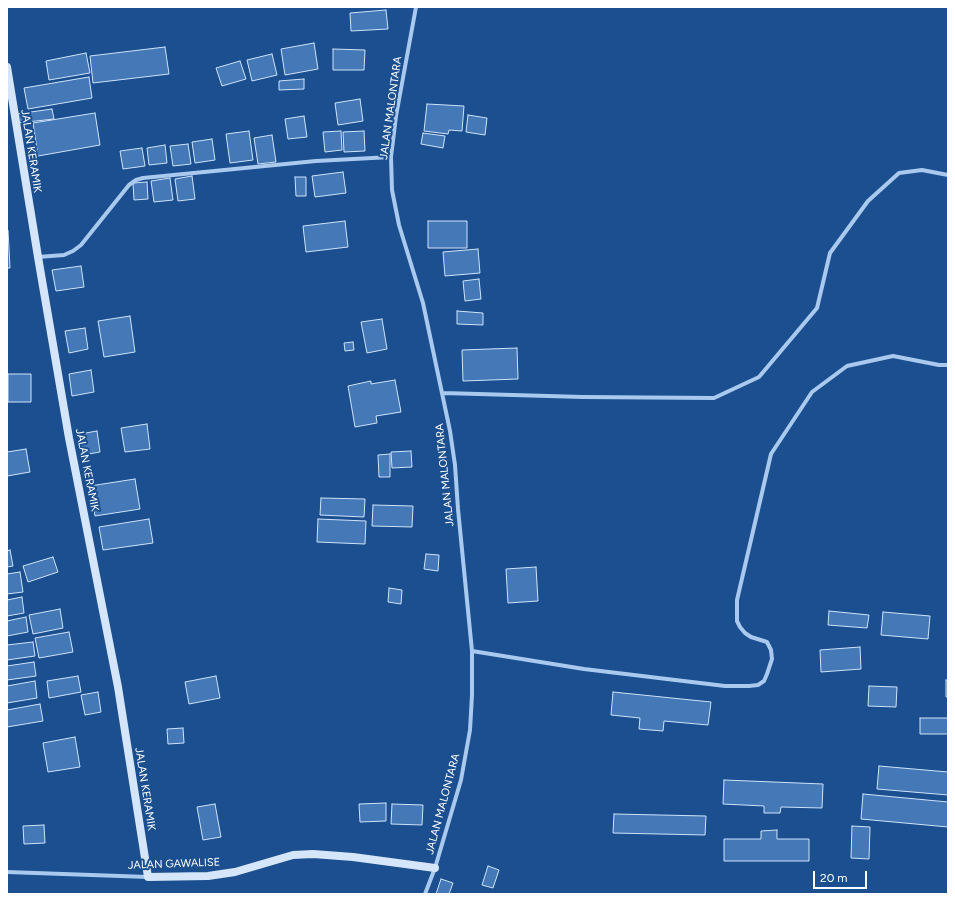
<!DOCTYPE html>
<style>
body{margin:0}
#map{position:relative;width:955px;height:901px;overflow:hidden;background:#1b4f8f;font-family:Figtree,sans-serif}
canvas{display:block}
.frame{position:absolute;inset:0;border:8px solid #fff;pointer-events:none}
.scale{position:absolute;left:813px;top:871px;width:54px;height:18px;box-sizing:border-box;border:2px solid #fff;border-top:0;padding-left:5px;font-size:12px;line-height:14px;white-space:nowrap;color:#fff;-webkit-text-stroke:3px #1b4f8f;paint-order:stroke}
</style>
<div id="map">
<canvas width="955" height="901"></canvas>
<div class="frame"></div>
<div class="scale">20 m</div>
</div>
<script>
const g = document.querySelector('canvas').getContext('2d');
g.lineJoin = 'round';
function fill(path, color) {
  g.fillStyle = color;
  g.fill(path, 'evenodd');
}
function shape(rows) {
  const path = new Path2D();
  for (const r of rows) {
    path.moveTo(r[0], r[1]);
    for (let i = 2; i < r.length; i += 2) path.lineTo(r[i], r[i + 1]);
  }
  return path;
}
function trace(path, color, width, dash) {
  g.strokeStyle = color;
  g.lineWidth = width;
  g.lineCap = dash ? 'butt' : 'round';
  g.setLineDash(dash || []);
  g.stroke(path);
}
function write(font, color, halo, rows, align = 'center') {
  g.font = font + ' Figtree,sans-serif';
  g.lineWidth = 4;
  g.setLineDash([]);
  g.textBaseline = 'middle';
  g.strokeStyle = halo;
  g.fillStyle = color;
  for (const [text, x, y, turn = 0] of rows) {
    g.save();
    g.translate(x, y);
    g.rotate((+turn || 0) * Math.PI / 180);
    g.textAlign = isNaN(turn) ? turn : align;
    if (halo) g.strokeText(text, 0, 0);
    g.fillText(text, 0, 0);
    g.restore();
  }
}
const building = shape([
 [386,10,388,29,351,31,350,13,386,10],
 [314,43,318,69,285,75,281,49,314,43],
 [165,47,169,74,93,83,90,56,165,47],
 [333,49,365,50,364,70,333,70,333,49],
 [86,53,90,73,49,80,46,61,86,53],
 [272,54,277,75,252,81,247,60,272,54],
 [240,61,246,79,222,86,216,68,240,61],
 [89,77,92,98,28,109,24,88,89,77],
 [304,79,304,89,279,90,279,81,304,79],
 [360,99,363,121,338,125,335,103,360,99],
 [427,104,464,106,462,131,449,130,448,134,424,131,427,104],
 [52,109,54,119,18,123,17,114,52,109],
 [95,113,100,145,38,156,33,123,95,113],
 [468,115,487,118,485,135,466,132,468,115],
 [304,116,307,137,288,139,285,119,304,116],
 [249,131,253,160,230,163,226,134,249,131],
 [341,131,342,150,325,152,323,132,341,131],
 [364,131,365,151,344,152,343,132,364,131],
 [423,133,445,136,443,148,421,144,423,133],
 [272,135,276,162,258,164,254,138,272,135],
 [212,139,215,160,195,163,192,142,212,139],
 [188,144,191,164,173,166,170,146,188,144],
 [165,145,167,163,149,165,147,148,165,145],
 [142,148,145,166,123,169,120,151,142,148],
 [343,172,346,193,315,197,312,176,343,172],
 [192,176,195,199,178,201,175,179,192,176],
 [295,177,306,177,306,196,296,196,295,177],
 [170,178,173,200,154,202,151,181,170,178],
 [147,182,148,199,134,200,133,183,147,182],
 [345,221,348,247,306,252,303,226,345,221],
 [428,221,467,221,467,248,428,248,428,221],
 [7,230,8,230,10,268,7,268,7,230],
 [478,249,480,273,445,276,443,252,478,249],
 [81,266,84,287,56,291,52,270,81,266],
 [479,279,481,299,465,301,463,281,479,279],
 [457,311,483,313,483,325,457,324,457,311],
 [130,316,135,352,104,357,98,321,130,316],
 [382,319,387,349,367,353,361,322,382,319],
 [85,328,88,349,69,353,65,331,85,328],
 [353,342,354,350,345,351,344,343,353,342],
 [517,348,518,379,463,381,462,350,517,348],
 [91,370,94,392,72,396,69,374,91,370],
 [8,374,31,374,31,402,8,402,8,374],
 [395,380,401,412,376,416,377,423,355,427,348,386,371,381,371,384,395,380],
 [147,424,150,449,125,452,121,428,147,424],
 [97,431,100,452,83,455,80,434,97,431],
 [26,449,30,472,7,476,7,452,26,449],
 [411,451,412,467,392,468,391,452,411,451],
 [390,454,390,477,379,477,378,455,390,454],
 [135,479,140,509,95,516,90,486,135,479],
 [321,498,365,499,364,517,320,515,321,498],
 [373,505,413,506,412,527,372,526,373,505],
 [149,519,153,543,103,550,99,527,149,519],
 [318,519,366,521,365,544,317,542,318,519],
 [10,550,13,566,7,567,7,551,10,550],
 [426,554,439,555,438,571,424,569,426,554],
 [53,557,58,572,28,582,23,566,53,557],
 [536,567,538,601,508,603,506,569,536,567],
 [20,572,23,592,7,594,7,574,20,572],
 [389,588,402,590,401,604,388,602,389,588],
 [22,597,24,613,7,616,7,600,22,597],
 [60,609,63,628,33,634,29,615,60,609],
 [829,611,869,615,867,628,828,625,829,611],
 [883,612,930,616,928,639,881,635,883,612],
 [26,617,28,632,7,636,7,621,26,617],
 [69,632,73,652,39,658,35,638,69,632],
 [33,642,35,656,7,660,7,645,33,642],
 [860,647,861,669,821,672,820,650,860,647],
 [34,662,36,676,7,680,7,666,34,662],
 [78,676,81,692,49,698,47,681,78,676],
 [216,676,220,698,189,704,185,682,216,676],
 [946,680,948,680,948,697,946,697,946,680],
 [35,681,37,698,7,703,7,686,35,681],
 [869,686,897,687,896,707,868,706,869,686],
 [98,692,101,712,85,715,81,695,98,692],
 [613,692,711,702,708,725,664,721,663,731,639,729,640,718,611,715,613,692],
 [40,704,43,721,7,727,7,710,40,704],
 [920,718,948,718,948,734,920,734,920,718],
 [183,728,184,743,168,744,167,729,183,728],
 [75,737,80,767,48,772,43,743,75,737],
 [879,766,948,772,948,795,877,789,879,766],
 [724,780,823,784,822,808,781,807,780,813,764,813,764,806,723,804,724,780],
 [863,794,948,802,948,827,861,819,863,794],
 [386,803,386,821,360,822,359,804,386,803],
 [215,804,221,837,203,840,197,807,215,804],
 [392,804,423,805,422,825,391,824,392,804],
 [614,814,706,816,705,835,613,833,614,814],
 [44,825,45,843,24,844,23,826,44,825],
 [852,826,870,827,869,859,851,858,852,826],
 [777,830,777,839,809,839,809,861,724,861,724,839,761,839,761,831,777,830],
 [488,866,499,870,493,888,482,885,488,866],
 [441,879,453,883,449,894,436,894,441,879]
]);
const street = shape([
 [416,7,396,116,391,157,392,190,399,225,423,303,450,431,455,465,458,509,472,651,472,695,470,730,461,780,435,868,425,894],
 [38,257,64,255,73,251,81,245,129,185,136,180,143,178,316,161,391,157],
 [443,393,583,397,714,398,759,377,817,308,830,253,868,201,899,173,922,170,948,175],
 [472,651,584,669,725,686,749,686,758,685,764,681,767,674,772,659,771,650,767,642,751,637,745,633,740,627,737,621,737,600,771,454,812,392,847,366,893,356,939,365,948,365],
 [7,872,148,877]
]);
const secondary = shape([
 [7,67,38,257,69,438,118,687,148,877,208,876,235,872,293,855,313,854,353,857,435,868]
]);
const streetNames = [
 ["JALAN MALONTARA",391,108,-82],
 ["JALAN KERAMIK",31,151,81],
 ["JALAN KERAMIK",87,470,79],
 ["JALAN MALONTARA",445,475,-96],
 ["JALAN KERAMIK",145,789,81],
 ["JALAN MALONTARA",443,804,-75],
 ["JALAN GAWALISE",174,864,-2]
];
fill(building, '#4478b7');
trace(building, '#cfe3fa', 1);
trace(street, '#a9c9ee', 4);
trace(secondary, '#d6e6fa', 8);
write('11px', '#fff', '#1b4f8f', streetNames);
</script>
